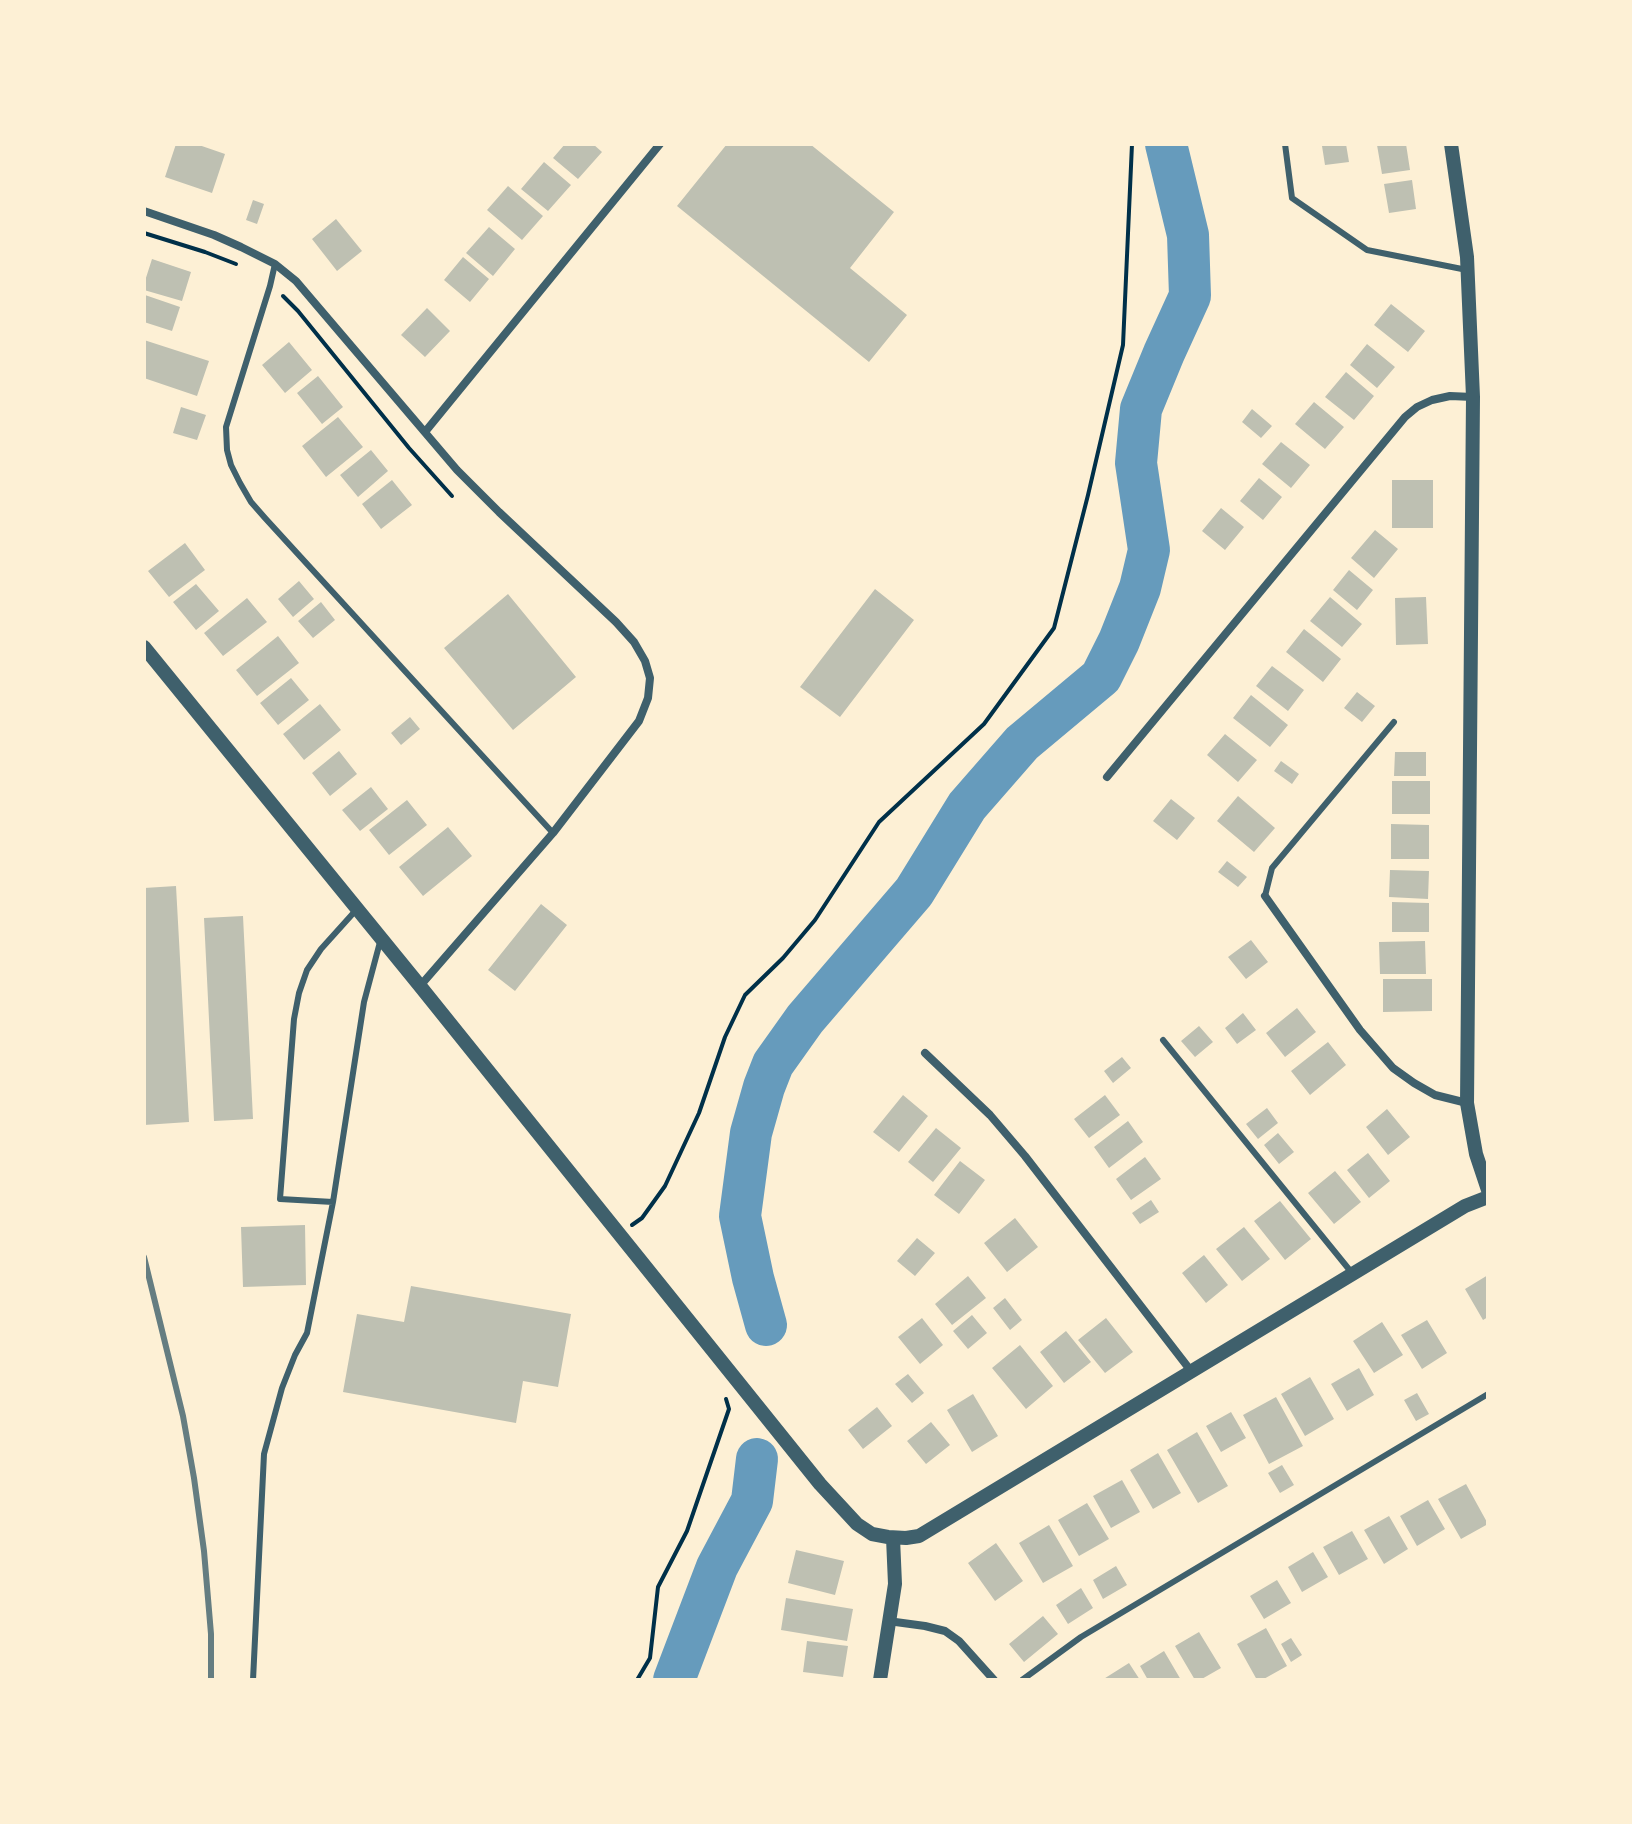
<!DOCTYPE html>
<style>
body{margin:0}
#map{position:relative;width:1632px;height:1824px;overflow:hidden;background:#fdf0d5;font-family:"Crimson Pro",serif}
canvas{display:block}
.frame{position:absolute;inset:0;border:146px solid #fdf0d5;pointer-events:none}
</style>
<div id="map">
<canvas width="1632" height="1824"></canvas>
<div class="frame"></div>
</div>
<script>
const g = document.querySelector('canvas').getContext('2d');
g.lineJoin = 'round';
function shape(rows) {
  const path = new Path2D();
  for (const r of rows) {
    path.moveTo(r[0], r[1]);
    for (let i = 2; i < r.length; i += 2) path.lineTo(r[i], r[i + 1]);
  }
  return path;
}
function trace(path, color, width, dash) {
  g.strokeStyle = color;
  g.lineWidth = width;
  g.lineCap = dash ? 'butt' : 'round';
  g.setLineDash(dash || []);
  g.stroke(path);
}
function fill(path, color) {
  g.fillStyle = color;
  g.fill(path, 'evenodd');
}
const river = shape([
 [766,1325,753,1278,740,1216,751,1133,764,1087,773,1064,805,1019,914,892,967,806,1022,743,1101,677,1119,641,1140,588,1149,550,1136,463,1141,409,1164,353,1190,296,1188,235,1166,144],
 [674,1680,717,1567,752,1501,757,1459]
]);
const building = shape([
 [176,144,196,144,225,154,212,193,165,177],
 [565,144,593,144,602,152,578,179,553,158],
 [727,144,810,144,894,212,850,268,907,315,869,362,677,206],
 [1333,144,1346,144,1349,162,1325,165,1322,146],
 [1385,144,1406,144,1410,170,1382,174,1377,145],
 [544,162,571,185,548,211,521,189],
 [1412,180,1416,209,1389,213,1384,184],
 [508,186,543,216,522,240,487,210],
 [253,200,264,204,257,224,246,220],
 [336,219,362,251,337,271,312,239],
 [489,227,515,249,493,276,466,253],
 [463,257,489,279,470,302,444,280],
 [152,259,191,272,182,301,144,290,144,284],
 [145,295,180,307,172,331,144,322],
 [1391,304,1425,331,1408,352,1374,325],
 [427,308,450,331,425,357,401,335],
 [144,340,209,361,197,396,144,378],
 [289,342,312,370,285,393,262,365],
 [1367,344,1395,367,1377,388,1350,365],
 [1346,372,1374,396,1354,420,1325,397],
 [318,376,343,407,322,424,297,393],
 [1314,402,1344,427,1325,449,1295,424],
 [181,407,206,415,197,440,173,433],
 [1252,409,1272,426,1261,438,1242,422],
 [338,417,363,447,326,477,302,446],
 [1281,442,1310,465,1291,488,1262,464],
 [371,450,388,471,358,497,340,475],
 [1259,478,1282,497,1263,520,1240,501],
 [392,480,412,505,381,529,362,504],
 [1392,480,1433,480,1433,528,1392,528],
 [1221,508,1244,527,1225,550,1202,531],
 [1375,530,1398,549,1374,578,1351,558],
 [185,543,205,570,169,597,148,571],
 [1349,570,1373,590,1357,610,1333,590],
 [299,581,314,599,293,617,278,599],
 [196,584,219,611,196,630,173,602],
 [875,589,914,620,840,717,800,687],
 [508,594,576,677,513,730,444,648],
 [1330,597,1362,624,1342,647,1310,621],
 [1426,597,1428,644,1396,645,1395,598],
 [247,598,267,622,223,656,204,633],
 [321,602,335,620,313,638,298,621],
 [1304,629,1341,659,1323,682,1286,652],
 [278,636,299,663,257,696,236,670],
 [1272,666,1304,690,1288,711,1256,686],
 [291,678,309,700,278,725,260,703],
 [1357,692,1375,706,1362,722,1344,708],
 [1251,695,1288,725,1270,747,1233,718],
 [320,704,341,730,304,760,283,734],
 [410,717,420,729,401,745,391,733],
 [1225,734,1257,760,1238,782,1207,755],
 [339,751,357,774,330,796,312,773],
 [1395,752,1426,752,1426,776,1394,776],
 [1281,761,1299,774,1292,784,1274,771],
 [1392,781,1430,781,1430,814,1392,814],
 [371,787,388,809,360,831,342,810],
 [1238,796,1275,828,1254,852,1217,821],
 [1171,799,1195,818,1177,840,1153,821],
 [407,800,427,825,389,855,369,830],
 [1391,824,1429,825,1429,859,1391,859],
 [448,827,472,856,423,896,399,867],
 [1227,861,1247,877,1238,887,1218,872],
 [1390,870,1429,871,1428,899,1389,897],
 [176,886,189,1122,144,1125,144,888],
 [1392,902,1429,903,1429,932,1392,932],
 [541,904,567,925,515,991,488,970],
 [243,916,253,1119,214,1121,204,918],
 [1251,940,1268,962,1246,979,1228,957],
 [1425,941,1426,974,1380,974,1379,942],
 [1383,979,1432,979,1432,1011,1383,1012],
 [1297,1008,1316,1032,1285,1057,1266,1033],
 [1243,1013,1256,1030,1237,1044,1225,1028],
 [1199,1026,1213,1042,1195,1057,1181,1041],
 [1328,1042,1346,1065,1310,1095,1291,1071],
 [1122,1057,1131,1068,1113,1083,1104,1071],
 [903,1095,928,1116,899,1152,873,1132],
 [1105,1095,1120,1115,1089,1138,1074,1119],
 [1267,1108,1278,1123,1258,1139,1246,1124],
 [1387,1109,1410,1137,1388,1155,1366,1127],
 [1128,1121,1143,1142,1109,1168,1094,1147],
 [936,1128,961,1148,933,1182,908,1162],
 [1278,1133,1294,1152,1279,1164,1264,1145],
 [1368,1153,1390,1181,1369,1198,1347,1170],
 [1145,1157,1161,1179,1131,1200,1116,1179],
 [960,1161,985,1180,959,1214,934,1195],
 [1335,1171,1361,1202,1334,1224,1308,1193],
 [1151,1200,1159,1212,1140,1224,1132,1213],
 [1280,1201,1311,1239,1285,1260,1254,1221],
 [1015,1218,1038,1247,1007,1272,984,1243],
 [305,1225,306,1285,243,1287,241,1227],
 [1244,1227,1270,1259,1242,1281,1216,1249],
 [917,1238,935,1253,915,1276,897,1261],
 [1204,1255,1228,1285,1206,1303,1182,1273],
 [1488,1275,1488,1317,1483,1320,1465,1289],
 [968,1276,986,1298,952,1325,935,1304],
 [411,1286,571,1314,558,1387,523,1381,516,1423,343,1392,357,1314,404,1322],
 [1005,1298,1022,1320,1010,1330,993,1308],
 [972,1315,987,1333,968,1349,953,1331],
 [922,1318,943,1345,920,1364,898,1337],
 [1106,1318,1133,1352,1105,1373,1078,1340],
 [1427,1320,1447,1353,1422,1369,1401,1335],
 [1382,1322,1403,1355,1374,1373,1353,1341],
 [1066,1331,1091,1362,1064,1383,1040,1352],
 [1020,1345,1053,1386,1026,1409,992,1368],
 [1359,1368,1374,1395,1347,1411,1331,1384],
 [908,1374,924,1393,912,1403,895,1384],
 [1310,1377,1334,1419,1305,1436,1281,1394],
 [1417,1393,1429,1414,1416,1421,1404,1400],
 [973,1394,998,1436,972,1452,947,1410],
 [1276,1397,1303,1446,1269,1464,1243,1415],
 [877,1407,892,1426,863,1449,848,1430],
 [1231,1412,1246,1438,1221,1452,1206,1426],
 [931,1422,950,1445,926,1464,907,1441],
 [1197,1432,1228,1486,1198,1503,1167,1450],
 [1158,1453,1181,1493,1153,1509,1130,1470],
 [1282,1465,1294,1485,1280,1493,1268,1473],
 [1122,1480,1140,1512,1111,1528,1093,1496],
 [1466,1484,1488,1524,1461,1539,1438,1499],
 [1428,1500,1445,1529,1417,1546,1400,1516],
 [1087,1503,1109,1539,1079,1556,1058,1520],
 [1389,1516,1408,1549,1384,1564,1364,1530],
 [1049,1525,1073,1566,1043,1583,1019,1543],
 [1352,1531,1368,1559,1339,1575,1323,1547],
 [996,1543,1023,1581,995,1601,968,1563],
 [796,1550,844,1561,835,1595,788,1583],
 [1313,1552,1328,1577,1302,1592,1288,1567],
 [1116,1566,1127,1585,1103,1599,1093,1580],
 [1277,1580,1291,1603,1264,1619,1250,1596],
 [1081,1588,1093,1608,1068,1624,1056,1605],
 [786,1598,853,1609,847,1641,781,1630],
 [1043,1616,1058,1634,1024,1662,1009,1644],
 [1266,1628,1287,1666,1262,1680,1257,1680,1237,1644],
 [1199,1632,1221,1668,1200,1680,1195,1680,1175,1646],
 [1291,1638,1302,1655,1291,1662,1281,1644],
 [807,1641,848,1646,843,1677,803,1672],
 [1164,1651,1181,1680,1148,1680,1140,1666],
 [1129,1663,1140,1680,1102,1680]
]);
const path = shape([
 [144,233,205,252,236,264],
 [283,296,298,311,409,448,452,496],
 [632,1225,642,1218,665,1186,699,1113,725,1037,745,995,783,958,815,920,879,822,984,724,1054,628,1088,495,1123,345,1132,144],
 [637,1680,650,1658,658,1587,687,1531,729,1409,726,1399]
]);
const service = shape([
 [1285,144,1292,198,1367,250,1467,270],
 [275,264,270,286,226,427,227,450,231,465,240,483,251,502,265,518,553,833],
 [1265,896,1272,868,1394,722],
 [357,909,321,949,307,970,299,993,294,1019,280,1199,333,1202,364,1002,380,942],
 [1163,1040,1352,1273],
 [253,1680,264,1454,282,1388,295,1355,307,1333,333,1202],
 [1022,1680,1081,1637,1488,1394]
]);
const minor = shape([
 [144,211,214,235,241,247,275,264,296,281,457,470,499,512,616,622,634,642,645,661,650,678,648,698,639,721,553,833,420,986],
 [425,432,660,144],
 [1107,777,1405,417,1417,407,1432,400,1450,396,1473,397],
 [1265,896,1360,1030,1393,1068,1414,1083,1435,1095,1467,1103],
 [925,1053,990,1115,1025,1156,1191,1371],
 [888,1621,925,1626,945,1631,959,1641,994,1680]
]);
const tertiary = shape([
 [1451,144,1467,257,1473,397,1467,1103,1476,1154,1488,1190],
 [144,647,420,986,820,1484,857,1524,872,1534,888,1537,906,1538,919,1536,1465,1206,1488,1197],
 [880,1680,895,1584,893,1538]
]);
const rail = shape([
 [144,1257,183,1416,194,1478,204,1551,211,1634,211,1680]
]);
trace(river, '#669bbc', 42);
fill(building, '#bec0b2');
trace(path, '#003049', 4);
trace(service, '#3f606c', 6);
trace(minor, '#3f606c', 8);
trace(tertiary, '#3f606c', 14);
trace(rail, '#657d81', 6);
</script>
